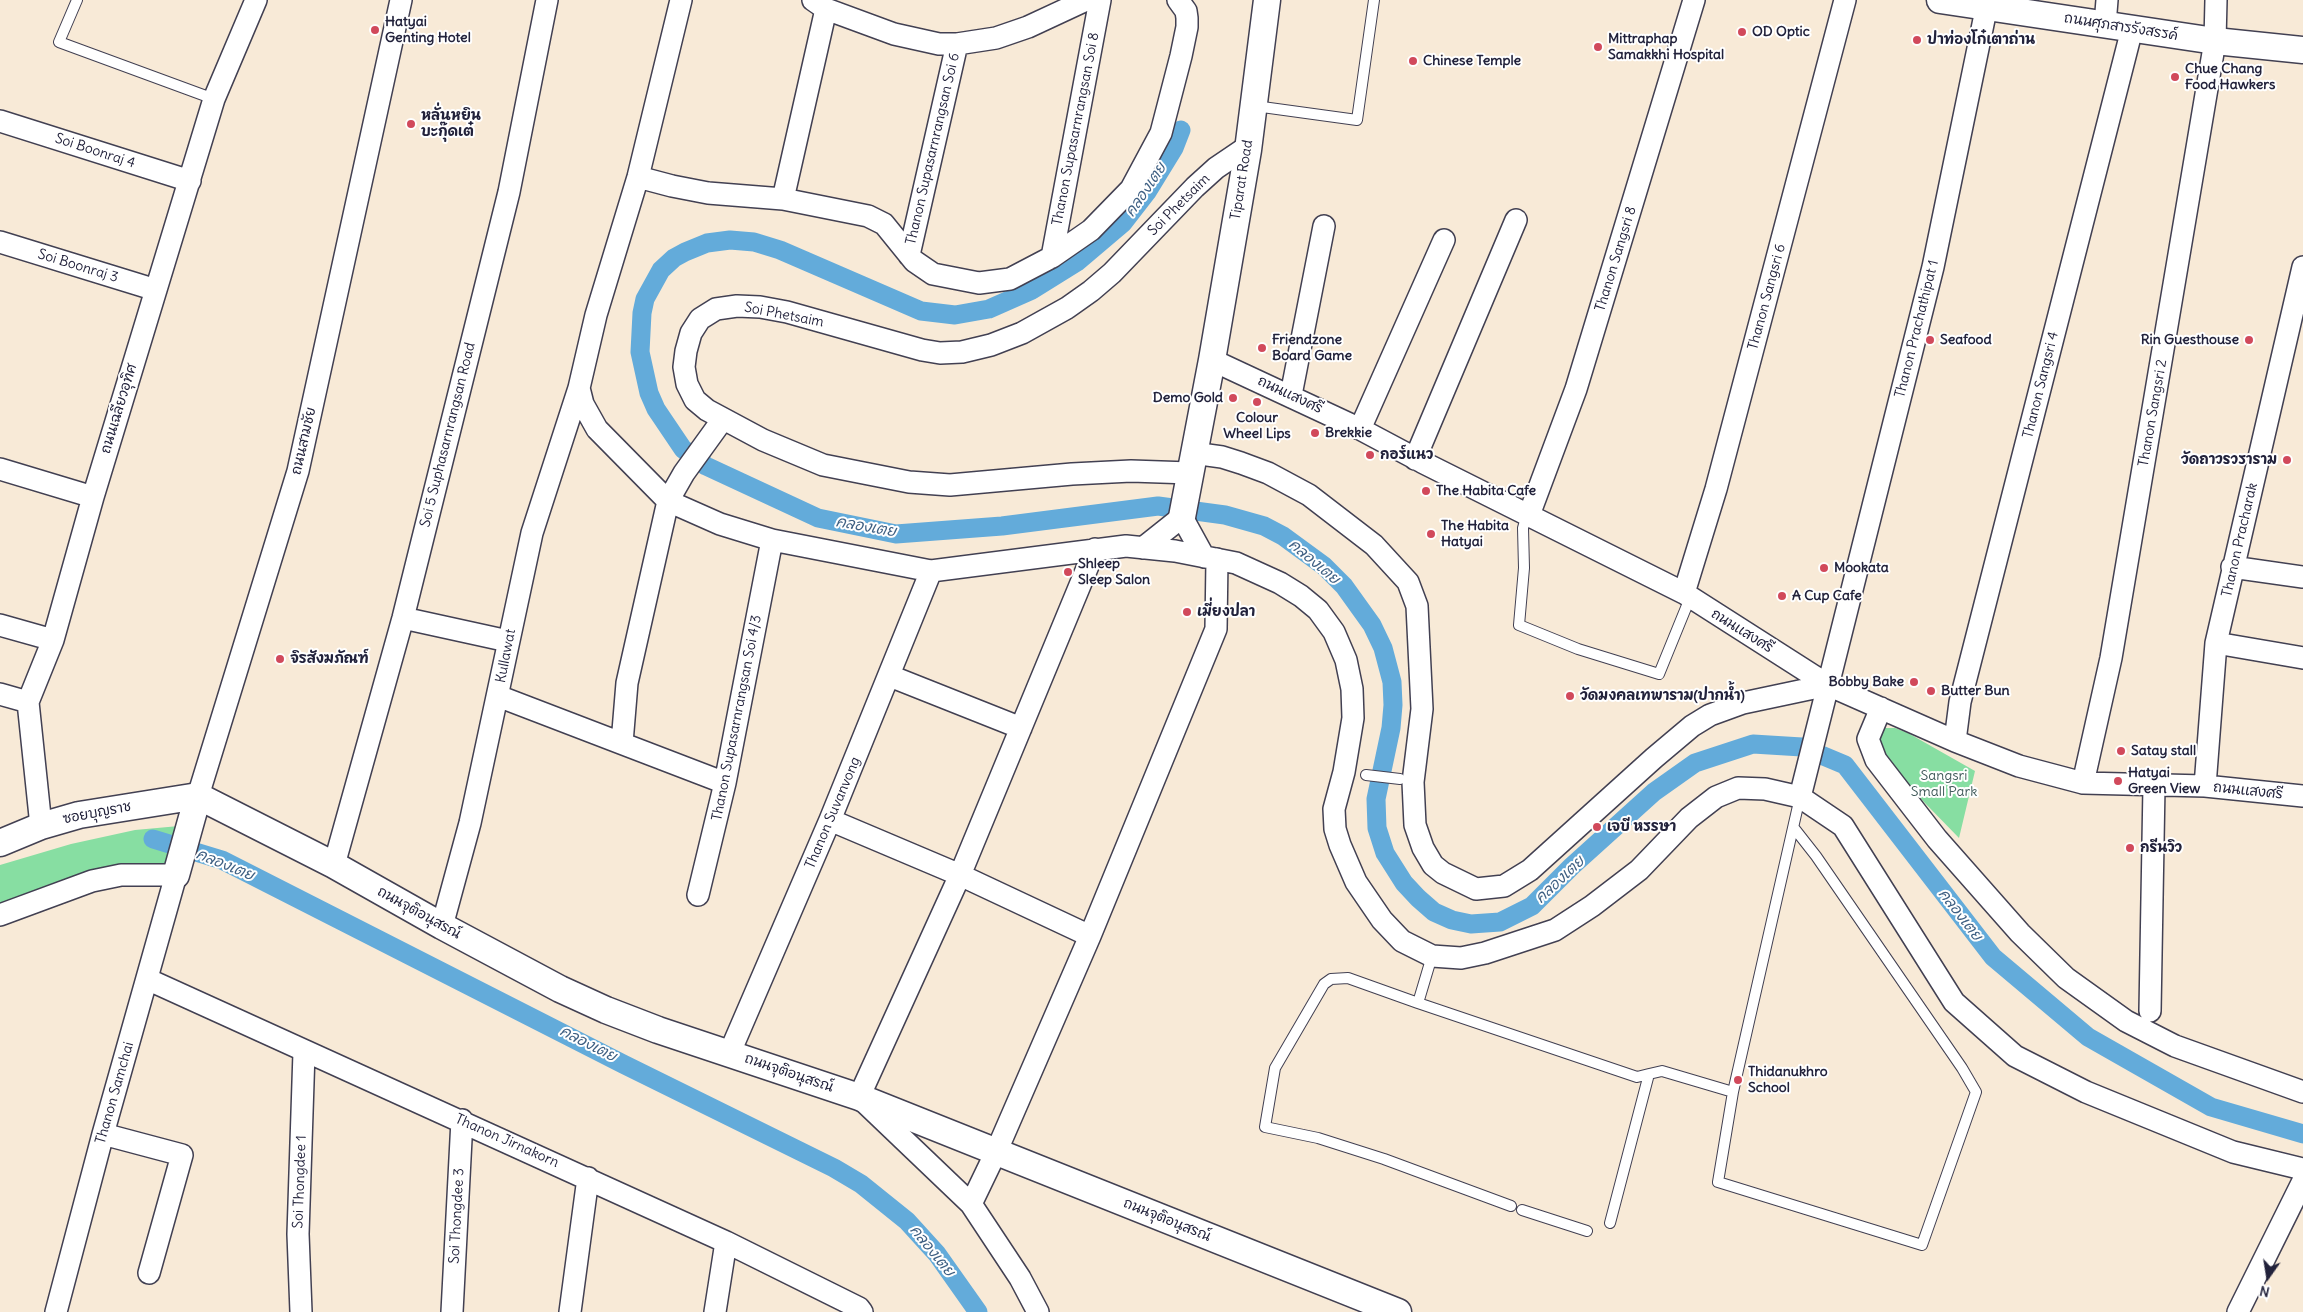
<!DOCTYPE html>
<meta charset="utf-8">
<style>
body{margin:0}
#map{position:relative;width:2303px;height:1312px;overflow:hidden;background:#f8ead7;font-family:Delius,sans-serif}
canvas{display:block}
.north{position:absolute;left:2243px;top:1252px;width:50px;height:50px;-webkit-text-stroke:4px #fff;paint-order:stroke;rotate:193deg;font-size:14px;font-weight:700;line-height:20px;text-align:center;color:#22223b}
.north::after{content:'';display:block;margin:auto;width:18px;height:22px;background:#22223b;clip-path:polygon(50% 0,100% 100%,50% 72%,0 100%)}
</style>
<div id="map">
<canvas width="2303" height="1312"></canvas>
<div class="north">N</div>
</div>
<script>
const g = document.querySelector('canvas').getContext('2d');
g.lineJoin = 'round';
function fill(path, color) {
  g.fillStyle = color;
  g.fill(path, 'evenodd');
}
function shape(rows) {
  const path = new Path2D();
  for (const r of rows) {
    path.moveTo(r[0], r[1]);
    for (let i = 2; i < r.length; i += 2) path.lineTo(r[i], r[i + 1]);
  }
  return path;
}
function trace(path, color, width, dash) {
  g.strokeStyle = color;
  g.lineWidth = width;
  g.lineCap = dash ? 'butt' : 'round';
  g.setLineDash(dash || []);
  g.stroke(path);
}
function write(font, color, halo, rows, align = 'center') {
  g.font = font + ' Delius,"Playpen Sans Thai",sans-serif';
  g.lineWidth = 4;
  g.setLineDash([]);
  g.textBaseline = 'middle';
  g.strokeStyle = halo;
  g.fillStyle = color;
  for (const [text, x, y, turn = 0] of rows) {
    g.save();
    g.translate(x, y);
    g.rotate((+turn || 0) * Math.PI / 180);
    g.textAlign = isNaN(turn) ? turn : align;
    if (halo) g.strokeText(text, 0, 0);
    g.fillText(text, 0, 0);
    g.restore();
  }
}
const green = shape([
 [1882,728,1895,728,1908,733,1975,771,1959,838,1885,762,1875,734],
 [190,825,174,882,115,884,0,920,0,865,71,844,135,830]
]);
const canal = shape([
 [1181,130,1174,148,1147,192,1123,223,1077,262,1032,290,989,309,955,315,921,311,780,250,754,242,730,240,707,243,685,252,674,258,661,270,645,299,642,313,640,352,649,393,656,409,683,449,706,466,818,518,896,534,1002,526,1158,506,1225,515,1264,526,1283,536,1324,566,1344,586,1372,625,1383,648,1392,682,1393,705,1391,728,1376,799,1377,828,1385,853,1404,883,1418,898,1434,912,1452,920,1471,924,1500,922,1532,906,1572,866,1654,792,1695,763,1753,744,1802,747,1845,765,1993,957,2088,1037,2211,1107,2303,1134],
 [153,839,222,860,623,1064,834,1168,861,1184,907,1221,937,1254,978,1312]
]);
const service = shape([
 [77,0,59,42,214,99],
 [1255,106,1357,120,1374,0],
 [1527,514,1523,528,1524,568,1519,625,1578,649,1659,674,1690,598],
 [1366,775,1400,779],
 [1794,828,1816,856,1962,1068,1976,1092,1922,1245,1718,1182,1733,1092,1800,797],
 [1432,956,1418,1003,1637,1077,1649,1074],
 [1418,1003,1348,978,1331,979,1324,984,1275,1068,1265,1127,1318,1138,1384,1159,1511,1206],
 [1522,1210,1587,1231],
 [1610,1223,1649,1074,1662,1071,1733,1092]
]);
const minor = shape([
 [813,0,826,9,894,34,939,44,957,44,996,38,1028,27,1086,0],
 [2105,25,2107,0],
 [0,121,190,181],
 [638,177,672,186,708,193,783,199,868,216,884,224,914,261,933,274,979,283,1010,279,1052,257,1091,230,1131,189,1161,133,1181,56,1187,27,1187,18,1186,11,1178,0],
 [783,199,826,9],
 [0,242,156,290],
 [909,255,957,44],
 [1052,257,1100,0],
 [1212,360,1360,429,1422,462,1684,593,1828,685,1955,741,2019,766,2083,783,2205,786,2303,796],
 [579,388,583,404,597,429,668,501,720,524,772,540,931,571,1126,546,1175,551,1236,563,1280,583,1301,596,1318,610,1334,632,1346,660,1352,689,1353,718,1344,772,1334,809,1335,829,1340,845,1356,882,1382,920,1402,941,1432,956,1461,958,1485,953,1555,930,1592,906,1639,870,1689,818,1716,797,1738,788,1765,789,1800,797,1843,826,1954,1002,2015,1056,2086,1092,2233,1152,2303,1169],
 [1291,395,1324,226],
 [1360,429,1444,240],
 [1193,453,1222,457,1241,463,1268,473,1309,495,1374,545,1408,582,1417,606,1422,709,1413,782,1415,825,1423,848,1433,865,1443,873,1476,889,1504,886,1530,870,1654,758,1692,726,1710,715,1743,703,1828,685],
 [1415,459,1516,220],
 [0,469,93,497],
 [1190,473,1131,471,1072,474,950,485,909,482,823,465,763,440,707,410,695,400,687,384,684,367,686,351,691,333,700,319,716,309,737,306,760,307,787,312,922,350,940,353,962,352,991,345,1022,333,1067,308,1091,291,1112,273,1195,187,1216,168,1247,147],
 [1529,515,1576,389,1694,0],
 [1143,548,1182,517,1204,557],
 [2232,567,2303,577],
 [1684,593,1716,489,1845,0],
 [403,618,508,641],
 [0,625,53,640],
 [2216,643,2303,658],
 [890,676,1021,728],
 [0,694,28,702],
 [498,696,725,783],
 [1881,708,1868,739,1876,760,1937,839,2020,933,2066,978,2126,1021,2175,1046,2303,1092],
 [1955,741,1960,702,2132,29],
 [622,743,627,683,668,501,684,473,723,419],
 [2083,783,2111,658,2215,41,2216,0],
 [2205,786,2216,643,2303,267],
 [198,796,298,471,401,0],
 [1800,797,1933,267,1988,0],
 [830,820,960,875,1090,936],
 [41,826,28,702,53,640,93,497,214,99,256,0],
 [334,865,403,618,509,192,547,0],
 [698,895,725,783,772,540],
 [0,915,92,881,121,875,176,875,103,1134,56,1312],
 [442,926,470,823,532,533,579,388,596,315,638,177,681,0],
 [147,979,726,1242,859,1308,862,1312],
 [2150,1011,2154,786],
 [730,1052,830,820,931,571],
 [103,1134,182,1155,149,1273],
 [971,1204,997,1150,1090,936,1216,629,1217,559],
 [301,1312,298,1234,304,1052],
 [452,1312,462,1120],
 [570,1312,588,1178],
 [715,1312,726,1242],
 [1038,1312,1020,1278,971,1204,859,1097,960,875,1095,549],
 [2238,1312,2303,1181]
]);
const tertiary = shape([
 [1940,0,2215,41,2303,50],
 [1182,517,1212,360,1248,150,1267,0],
 [198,796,334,865,442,926,560,989,606,1010,658,1030,859,1097,1398,1312],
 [0,843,41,826,79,815,198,796],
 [176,875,198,796]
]);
const markers = [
 [375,30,5,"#d1495b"],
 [1742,32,5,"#d1495b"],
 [1917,40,5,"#d1495b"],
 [1598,47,5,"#d1495b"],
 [1413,61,5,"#d1495b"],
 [2175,77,5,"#d1495b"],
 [411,124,5,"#d1495b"],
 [1930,340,5,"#d1495b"],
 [2249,340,5,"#d1495b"],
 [1262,348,5,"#d1495b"],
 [1233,398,5,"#d1495b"],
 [1257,402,5,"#d1495b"],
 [1315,433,5,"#d1495b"],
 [1370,455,5,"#d1495b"],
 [2287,460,5,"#d1495b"],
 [1426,491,5,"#d1495b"],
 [1431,534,5,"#d1495b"],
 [1824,568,5,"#d1495b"],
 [1068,572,5,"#d1495b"],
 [1782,596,5,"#d1495b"],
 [1187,612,5,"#d1495b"],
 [280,659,5,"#d1495b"],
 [1914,682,5,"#d1495b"],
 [1931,691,5,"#d1495b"],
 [1570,696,5,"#d1495b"],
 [2121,751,5,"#d1495b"],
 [2118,781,5,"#d1495b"],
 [1597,827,5,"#d1495b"],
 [2130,848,5,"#d1495b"],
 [1738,1080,5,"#d1495b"]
];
const poiNames = [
 ["Hatyai",385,22],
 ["Genting Hotel",385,38],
 ["OD Optic",1752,32],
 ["Mittraphap",1608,39],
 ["Samakkhi Hospital",1608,55],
 ["ปาท่องโก๋เตาถ่าน",1927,40],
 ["Chinese Temple",1423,61],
 ["Chue Chang",2185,69],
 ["Food Hawkers",2185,85],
 ["หลั่นหยิน",421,116],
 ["บะกุ๊ดเต๋",421,132],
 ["Friendzone",1272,340],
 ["Board Game",1272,356],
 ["Seafood",1940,340],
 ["Rin Guesthouse",2239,340,"right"],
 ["Demo Gold",1223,398,"right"],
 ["Colour",1257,418,"center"],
 ["Wheel Lips",1257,434,"center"],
 ["Brekkie",1325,433],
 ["กอร์แนว",1380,455],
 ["วัดถาวรวราราม",2277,460,"right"],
 ["The Habita Cafe",1436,491],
 ["The Habita",1441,526],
 ["Hatyai",1441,542],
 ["Shleep",1078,564],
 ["Sleep Salon",1078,580],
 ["Mookata",1834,568],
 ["A Cup Cafe",1792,596],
 ["เมี่ยงปลา",1197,612],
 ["จิรสังฆภัณฑ์",290,659],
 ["Bobby Bake",1904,682,"right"],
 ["Butter Bun",1941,691],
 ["วัดมงคลเทพาราม(ปากน้ำ)",1580,696],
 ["Satay stall",2131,751],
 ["Hatyai",2128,773],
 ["Green View",2128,789],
 ["เจบี หรรษา",1607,827],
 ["กรีนวิว",2140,848],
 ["Thidanukhro",1748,1072],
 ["School",1748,1088]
];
const streetNames = [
 ["ถนนศุภสารรังสรรค์",2121,27,9],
 ["Thanon Supasarnrangsan Soi 8",1076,129,-79],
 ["Thanon Supasarnrangsan Soi 6",933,149,-77],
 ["Soi Boonraj 4",95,151,18],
 ["Tiparat Road",1242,180,-81],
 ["Soi Phetsaim",1179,205,-45],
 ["Thanon Sangsri 8",1616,259,-73],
 ["Soi Boonraj 3",78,266,17],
 ["Thanon Sangsri 6",1767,297,-75],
 ["Soi Phetsaim",784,315,11],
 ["Thanon Prachathipat 1",1917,329,-76],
 ["Thanon Sangsri 4",2041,385,-76],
 ["ถนนเเสงศรี",1290,395,25],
 ["ถนนเฉลียวอุทิศ",119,409,-73],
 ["Thanon Sangsri 2",2153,413,-80],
 ["Soi 5 Suphasarnrangsan Road",448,435,-76],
 ["ถนนสามชัย",304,441,-77],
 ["Thanon Pracharak",2240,540,-77],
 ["ถนนเเสงศรี",1742,631,32],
 ["Kullawat",506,656,-79],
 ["Thanon Supasarnrangsan Soi 4/3",737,718,-79],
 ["ถนนเเสงศรี",2248,791,6],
 ["ซอยบุญราช",97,813,-11],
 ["Thanon Suvanvong",833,813,-67],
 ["ถนนจุติอนุสรณ์",419,913,29],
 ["ถนนจุติอนุสรณ์",789,1073,19],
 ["Thanon Samchai",115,1093,-74],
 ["Thanon Jirnakorn",507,1141,24],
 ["Soi Thongdee 1",300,1182,-88],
 ["Soi Thongdee 3",457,1216,-87],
 ["ถนนจุติอนุสรณ์",1167,1220,22]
];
const parkNames = [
 ["Sangsri",1944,776],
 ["Small Park",1944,792]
];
const waterNames = [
 ["คลองเตย",1146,190,-56],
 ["คลองเตย",866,527,10],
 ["คลองเตย",1314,562,40],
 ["คลองเตย",225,865,22],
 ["คลองเตย",1560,880,-43],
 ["คลองเตย",1960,915,52],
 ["คลองเตย",588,1044,27],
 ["คลองเตย",932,1251,51]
];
fill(green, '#87dea2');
trace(canal, '#63abda', 19);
trace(service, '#424052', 12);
trace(minor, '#424052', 24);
trace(tertiary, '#424052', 29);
trace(service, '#fff', 10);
trace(minor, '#fff', 21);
trace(tertiary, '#fff', 26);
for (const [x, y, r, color] of markers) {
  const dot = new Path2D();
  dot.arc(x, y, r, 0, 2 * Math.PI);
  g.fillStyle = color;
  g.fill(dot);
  trace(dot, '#fff', 2);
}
write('bold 14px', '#22223b', '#fff', poiNames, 'left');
write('14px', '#22223b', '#fff', streetNames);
write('14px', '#405a5a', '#fff', parkNames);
write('italic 15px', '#3f6083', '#fff', waterNames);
</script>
